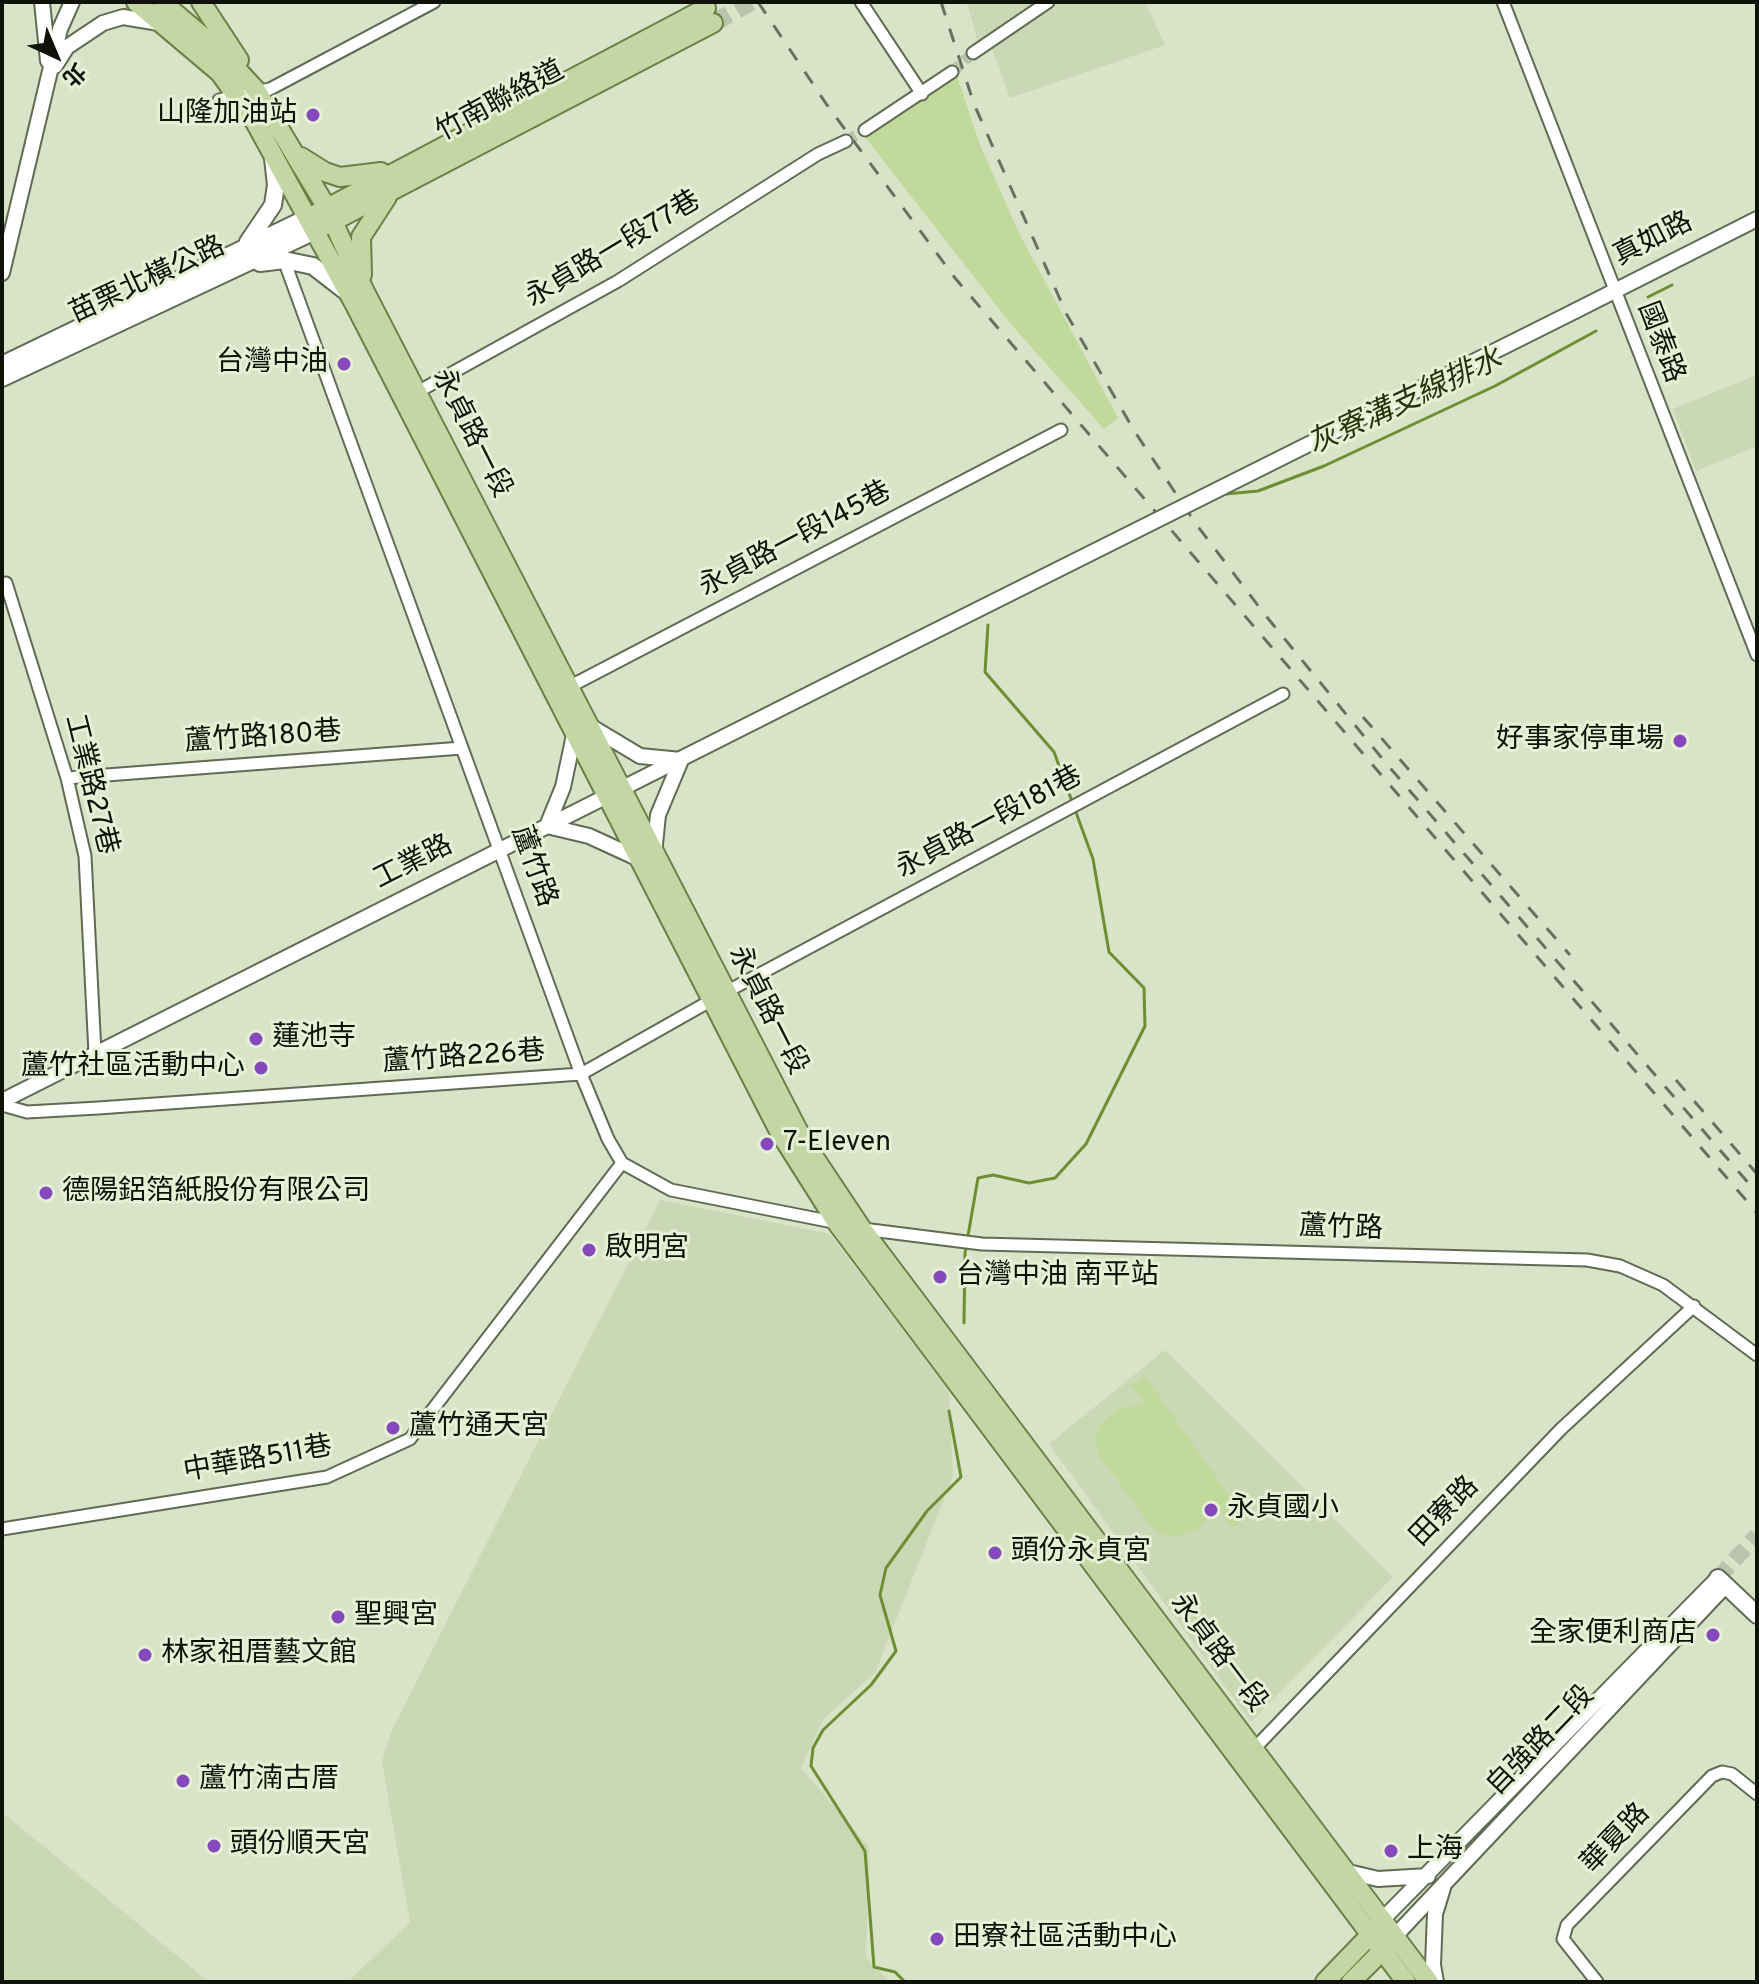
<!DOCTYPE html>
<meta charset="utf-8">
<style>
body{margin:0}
#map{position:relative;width:1759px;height:1984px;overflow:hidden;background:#d8e3c8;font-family:Overpass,"Noto Sans TC",sans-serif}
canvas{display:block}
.frame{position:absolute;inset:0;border:4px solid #0e1208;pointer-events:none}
.north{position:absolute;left:16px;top:16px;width:80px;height:80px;-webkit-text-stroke:6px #e5f0d5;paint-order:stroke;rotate:136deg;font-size:22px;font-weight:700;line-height:32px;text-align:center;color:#0e1208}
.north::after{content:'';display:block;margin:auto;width:28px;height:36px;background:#0e1208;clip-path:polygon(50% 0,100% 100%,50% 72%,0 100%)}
</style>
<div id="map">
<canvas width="1759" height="1984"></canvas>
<div class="frame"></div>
<div class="north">北</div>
</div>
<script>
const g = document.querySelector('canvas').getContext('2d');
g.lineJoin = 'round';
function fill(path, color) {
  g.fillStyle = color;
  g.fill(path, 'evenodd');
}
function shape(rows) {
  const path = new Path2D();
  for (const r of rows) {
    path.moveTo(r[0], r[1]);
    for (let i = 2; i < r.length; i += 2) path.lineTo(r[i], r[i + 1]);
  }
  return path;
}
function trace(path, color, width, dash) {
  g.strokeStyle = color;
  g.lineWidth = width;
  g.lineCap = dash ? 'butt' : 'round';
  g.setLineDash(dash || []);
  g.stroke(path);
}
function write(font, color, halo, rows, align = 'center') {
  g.font = font + ' Overpass,"Noto Sans TC",sans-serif';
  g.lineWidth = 6;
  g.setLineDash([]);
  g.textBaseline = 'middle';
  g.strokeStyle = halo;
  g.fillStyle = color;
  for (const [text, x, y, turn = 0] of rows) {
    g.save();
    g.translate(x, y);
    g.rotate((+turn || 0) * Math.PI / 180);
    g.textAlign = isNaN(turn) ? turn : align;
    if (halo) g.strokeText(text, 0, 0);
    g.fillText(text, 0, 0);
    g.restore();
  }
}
const built = shape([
 [967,2,1145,2,1165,45,1010,98,992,49,983,53,978,44],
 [1757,375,1757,446,1696,471,1673,409],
 [660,1200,830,1234,949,1391,953,1476,875,1673,824,1718,801,1768,869,1847,866,1957,890,1982,348,1982,410,1922,382,1762,391,1732],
 [1165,1350,1393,1577,1251,1722,1049,1444],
 [2,1813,3,1813,209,1982,2,1982]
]);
const green = shape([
 [957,76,980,145,1019,233,1118,418,1104,429,1010,323,865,137],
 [1145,1376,1245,1518,1232,1528,1217,1506,1199,1529,1177,1536,1164,1535,1151,1527,1098,1454,1096,1436,1100,1425,1118,1409,1145,1404,1131,1385]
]);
const stream = shape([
 [1648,297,1672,285],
 [1226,494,1258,491,1324,466,1495,386,1596,331],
 [964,1323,965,1253,978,1178,993,1175,1029,1183,1055,1178,1086,1144,1145,1026,1144,988,1109,952,1093,859,1054,752,985,672,988,625],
 [905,1982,895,1972,874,1967,865,1851,811,1766,813,1748,823,1730,871,1685,896,1651,880,1595,886,1568,927,1511,961,1477,949,1411]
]);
const minorTunnel = shape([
 [952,72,973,53],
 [846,141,865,130]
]);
const secondaryTunnel = shape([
 [1718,1578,1757,1535]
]);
const primaryTunnel = shape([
 [713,23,751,2]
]);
const minor = shape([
 [861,2,922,94],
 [1503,2,1757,655],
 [973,53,1048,2],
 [219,100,270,89,434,2],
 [865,130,952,72],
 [284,260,581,1074,608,1139,622,1163,671,1190,838,1223],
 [412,395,618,281,818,154,846,141],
 [6,583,67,778,85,856,95,1053],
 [565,689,1061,430],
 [67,778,462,748],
 [2,1105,27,1112,98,1108,581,1074,726,992,1283,694],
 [863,1229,982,1244,1587,1260,1620,1266,1663,1285,1757,1355],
 [2,1529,327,1477,410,1439,622,1163],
 [1252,1751,1561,1429,1694,1306],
 [1597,1982,1563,1939,1567,1925,1712,1776,1722,1772,1732,1774,1757,1794]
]);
const tertiary = shape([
 [42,2,48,61],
 [55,66,67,47,103,23,123,17,159,23],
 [2,273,60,29,72,2],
 [1575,311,1757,219],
 [590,726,640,756,681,760,658,815,654,854],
 [574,735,563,787,547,826,589,836,639,859],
 [2,1101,849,674],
 [1344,1871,1378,1879,1428,1876],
 [1383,1919,1718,1578],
 [1396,1935,1726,1585],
 [1436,1982,1433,1965,1435,1914,1443,1888]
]);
const secondary = shape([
 [248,242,273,205,276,185,273,158],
 [260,263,284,260,313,266,344,290],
 [2,365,309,217],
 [2,378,315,231],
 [1718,1578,1757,1615]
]);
const primary = shape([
 [136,2,220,73,255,122,355,305,780,1133,837,1223,1406,1982],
 [162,2,220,51,256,90,327,208,364,290,804,1142,862,1229,1429,1982],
 [201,2,239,60],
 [301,157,325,172,340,177,381,172],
 [316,214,706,8],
 [324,226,713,23],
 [362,275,361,237,387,197],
 [1325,1982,1377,1928],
 [1351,1982,1389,1944]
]);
const rail = shape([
 [758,2,827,105,955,278,1757,1213],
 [941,2,974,104,1067,315,1135,432,1196,524,1266,616,1385,762,1757,1193],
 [1363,717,1570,955],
 [1676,1080,1757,1174]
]);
const tertiaryBridge = shape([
 [849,674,1575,311]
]);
const markers = [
 [313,115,8,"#8648bd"],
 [344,364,8,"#8648bd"],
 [1680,741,8,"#8648bd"],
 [256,1039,8,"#8648bd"],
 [261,1068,8,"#8648bd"],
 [767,1144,8,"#8648bd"],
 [46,1193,8,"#8648bd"],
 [589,1250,8,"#8648bd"],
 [940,1277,8,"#8648bd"],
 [393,1428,8,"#8648bd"],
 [1211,1510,8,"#8648bd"],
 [995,1553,8,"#8648bd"],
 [338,1617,8,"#8648bd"],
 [1713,1635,8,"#8648bd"],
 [145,1655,8,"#8648bd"],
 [183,1781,8,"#8648bd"],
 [214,1846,8,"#8648bd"],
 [1391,1851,8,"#8648bd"],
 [937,1939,8,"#8648bd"]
];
const streetNames = [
 ["竹南聯絡道",501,103,-28],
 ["真如路",1654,241,-27],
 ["永貞路一段77巷",614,251,-31],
 ["苗栗北橫公路",148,282,-25],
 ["國泰路",1659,343,69],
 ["永貞路一段",470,434,63],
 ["永貞路一段145巷",796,541,-28],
 ["蘆竹路180巷",263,739,-4],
 ["工業路27巷",89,785,76],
 ["永貞路一段181巷",990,824,-28],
 ["工業路",414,864,-27],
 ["蘆竹路",532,867,70],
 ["永貞路一段",766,1011,63],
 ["蘆竹路226巷",464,1059,-4],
 ["蘆竹路",1341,1230,2],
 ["中華路511巷",258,1461,-10],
 ["田寮路",1446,1513,-46],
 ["永貞路一段",1217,1654,53],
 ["自強路二段",1542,1742,-46],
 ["華夏路",1617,1840,-46]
];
const poiNames = [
 ["山隆加油站",297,115,"right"],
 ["台灣中油",328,364,"right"],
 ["好事家停車場",1664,741,"right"],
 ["蓮池寺",272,1039],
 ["蘆竹社區活動中心",245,1068,"right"],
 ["7-Eleven",783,1144],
 ["德陽鋁箔紙股份有限公司",62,1193],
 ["啟明宮",605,1250],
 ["台灣中油 南平站",956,1277],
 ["蘆竹通天宮",409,1428],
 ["永貞國小",1227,1510],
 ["頭份永貞宮",1011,1553],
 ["聖興宮",354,1617],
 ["全家便利商店",1697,1635,"right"],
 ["林家祖厝藝文館",161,1655],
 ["蘆竹湳古厝",199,1781],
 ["頭份順天宮",230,1846],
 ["上海",1407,1851],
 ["田寮社區活動中心",953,1939]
];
const waterNames = [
 ["灰寮溝支線排水",1406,404,-25]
];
fill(built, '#cad8b6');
fill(green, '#c1d99b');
trace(stream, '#6f8d33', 3);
trace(minorTunnel, '#bac4ab', 11, [11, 5.5]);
trace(secondaryTunnel, '#bac4ab', 16, [16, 8]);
trace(primaryTunnel, '#bac4ab', 18, [18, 9]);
trace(minor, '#616b53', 15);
trace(tertiary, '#616b53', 18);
trace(secondary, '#616b53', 20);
trace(primary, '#6a8046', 22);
trace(minor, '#fff', 11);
trace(tertiary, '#fff', 14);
trace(secondary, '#fff', 16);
trace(primary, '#c4d6a4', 18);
trace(rail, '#69705f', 3, [14, 14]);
trace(tertiaryBridge, '#616b53', 18, []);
trace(tertiaryBridge, '#fff', 14);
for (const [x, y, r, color] of markers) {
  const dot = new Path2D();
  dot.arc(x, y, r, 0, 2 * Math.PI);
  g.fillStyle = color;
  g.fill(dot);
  trace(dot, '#e5f0d5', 3);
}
write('28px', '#0e1208', '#e5f0d5', streetNames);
write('28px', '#0e1208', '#e5f0d5', poiNames, 'left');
write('italic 30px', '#26330d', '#e5f0d5', waterNames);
</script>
